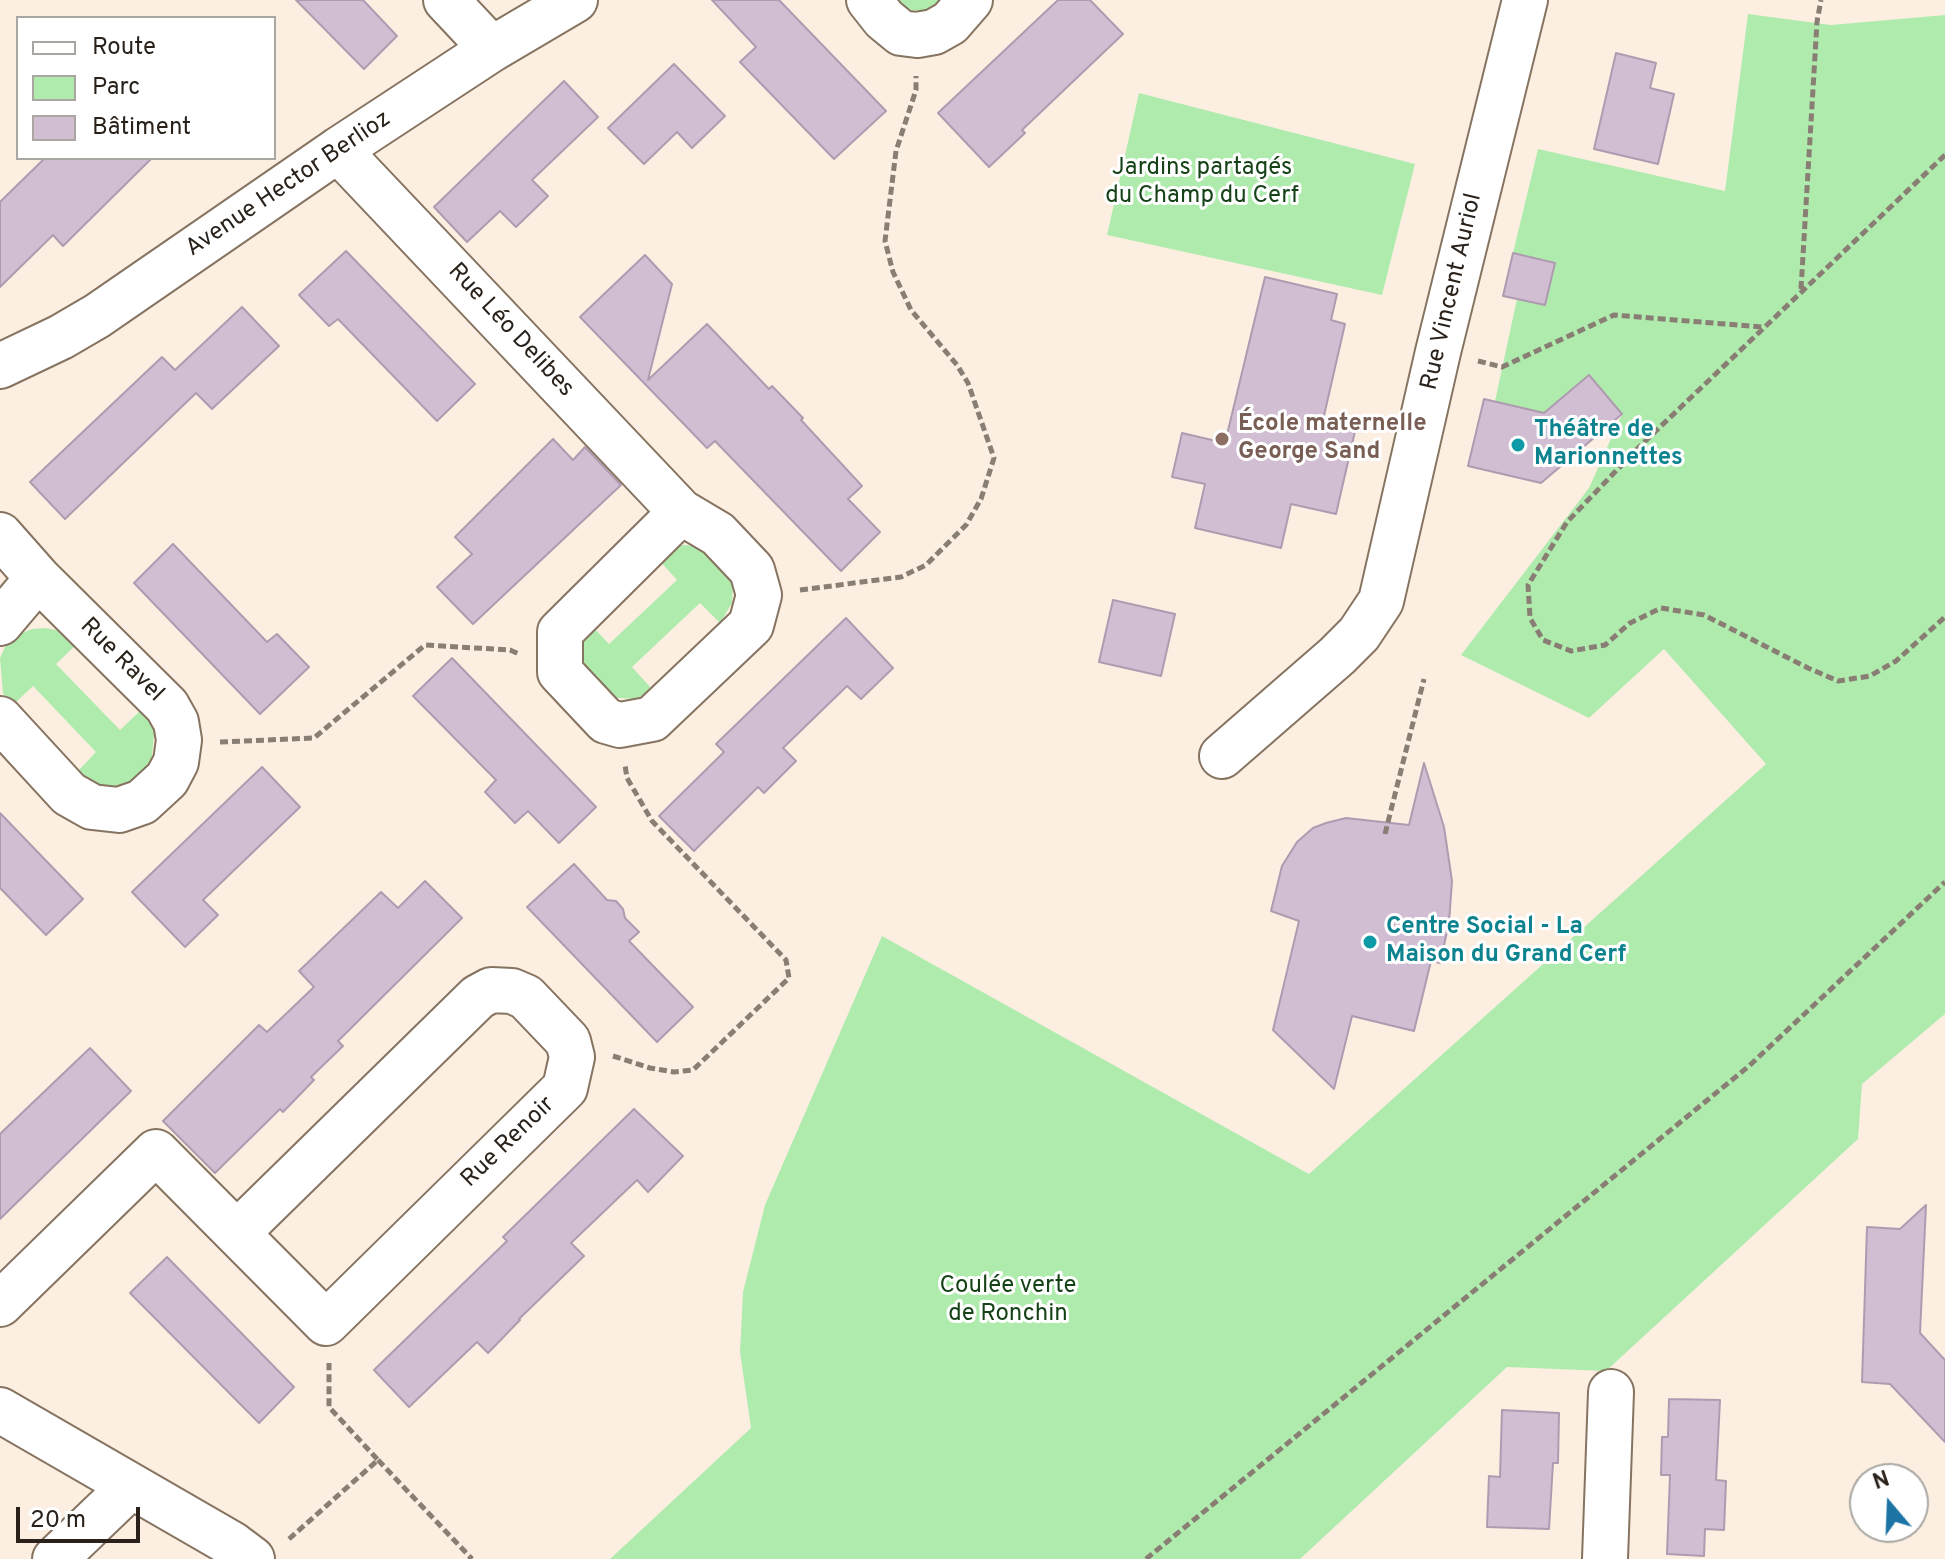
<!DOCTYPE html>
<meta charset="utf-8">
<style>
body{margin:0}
#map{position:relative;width:1945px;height:1559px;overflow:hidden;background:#fcefe2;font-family:Overpass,sans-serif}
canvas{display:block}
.legend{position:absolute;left:16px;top:16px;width:260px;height:144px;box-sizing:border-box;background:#fff;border:2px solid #aaa7a3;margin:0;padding:10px 14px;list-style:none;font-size:24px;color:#2a221a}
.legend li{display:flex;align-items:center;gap:16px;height:40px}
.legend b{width:40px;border:2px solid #aaa7a3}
.north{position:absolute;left:1849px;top:1463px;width:80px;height:80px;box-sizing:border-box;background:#fff;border:2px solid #aaa7a3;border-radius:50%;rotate:341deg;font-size:22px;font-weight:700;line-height:32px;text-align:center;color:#2a221a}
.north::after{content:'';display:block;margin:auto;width:28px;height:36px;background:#1d74a4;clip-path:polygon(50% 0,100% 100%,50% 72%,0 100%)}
.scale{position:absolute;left:16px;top:1507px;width:124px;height:36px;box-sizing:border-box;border:4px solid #2a221a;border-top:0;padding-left:10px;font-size:24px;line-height:28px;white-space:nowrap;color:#2a221a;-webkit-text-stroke:6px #fff;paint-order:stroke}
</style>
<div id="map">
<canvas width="1945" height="1559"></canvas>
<ul class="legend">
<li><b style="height:10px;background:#fff"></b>Route</li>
<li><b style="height:22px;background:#b0ebae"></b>Parc</li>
<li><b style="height:22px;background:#d2bed3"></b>Bâtiment</li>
</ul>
<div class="north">N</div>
<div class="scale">20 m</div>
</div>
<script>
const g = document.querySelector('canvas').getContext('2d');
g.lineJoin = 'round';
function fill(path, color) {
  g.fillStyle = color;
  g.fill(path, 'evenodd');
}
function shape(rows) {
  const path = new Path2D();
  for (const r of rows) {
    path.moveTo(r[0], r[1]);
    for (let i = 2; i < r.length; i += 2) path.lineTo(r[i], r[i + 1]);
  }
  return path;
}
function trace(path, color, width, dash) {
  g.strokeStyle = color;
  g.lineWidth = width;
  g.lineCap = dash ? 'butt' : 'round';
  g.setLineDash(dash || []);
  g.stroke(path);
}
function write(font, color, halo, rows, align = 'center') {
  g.font = font + ' Overpass,sans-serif';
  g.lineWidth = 6;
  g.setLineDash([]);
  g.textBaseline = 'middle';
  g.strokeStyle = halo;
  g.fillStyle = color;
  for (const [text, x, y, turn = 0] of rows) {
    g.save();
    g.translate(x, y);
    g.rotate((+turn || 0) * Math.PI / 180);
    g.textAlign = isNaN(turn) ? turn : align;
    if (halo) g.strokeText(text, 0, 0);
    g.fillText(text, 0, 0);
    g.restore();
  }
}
const green = shape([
 [889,0,945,0,934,8,920,11,905,9],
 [1748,14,1831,25,1945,15,1945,1014,1862,1084,1858,1139,1606,1371,1507,1367,1300,1559,610,1559,751,1428,740,1352,743,1292,765,1205,882,936,1309,1174,1766,764,1664,649,1589,718,1461,655,1589,488,1622,414,1589,375,1544,413,1495,401,1517,299,1545,305,1555,264,1513,253,1538,149,1725,191],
 [1139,93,1415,164,1382,295,1107,235],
 [683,545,702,546,733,579,732,603,720,623,700,603,632,667,652,689,645,695,633,699,608,697,579,667,582,638,590,624,609,644,677,580,658,559,669,550],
 [45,628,56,630,77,644,56,664,120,730,141,710,150,720,154,732,152,757,145,770,135,779,121,785,107,787,93,783,77,772,96,752,33,686,12,706,3,693,0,658,5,647,20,634,32,629]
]);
const building = shape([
 [296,0,363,0,397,36,364,69,296,0],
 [712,0,779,0,886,111,834,159,740,62,756,47,712,0],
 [1058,0,1090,0,1123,34,1022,130,1025,133,989,167,938,113,1058,0],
 [1616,53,1656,63,1650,88,1674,94,1658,164,1594,149,1616,53],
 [674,64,725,116,692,148,677,132,644,164,608,128,674,64],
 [564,81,598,117,532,180,548,196,516,227,500,211,467,242,434,207,564,81],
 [45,158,152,158,63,246,53,235,0,287,0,202,45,158],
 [346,251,475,384,437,421,338,319,329,326,299,295,346,251],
 [1513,253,1555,263,1545,305,1503,296,1513,253],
 [645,255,672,284,648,380,707,324,769,389,772,386,803,418,801,420,862,486,848,499,880,532,841,571,715,441,707,448,580,317,645,255],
 [1265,277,1337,294,1331,320,1345,324,1323,420,1356,427,1336,514,1291,504,1281,548,1195,528,1205,484,1172,477,1182,433,1225,443,1265,277],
 [242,307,279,346,212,409,196,393,65,519,30,482,162,357,175,370,242,307],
 [1589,375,1622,414,1541,483,1468,466,1484,399,1544,413,1589,375],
 [553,439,573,460,585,447,621,485,473,624,437,587,472,554,455,537,553,439],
 [173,544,267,642,277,634,309,667,260,714,134,583,173,544],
 [1113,600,1175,614,1161,676,1099,662,1113,600],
 [846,618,893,668,861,699,847,686,783,748,796,761,764,793,758,787,694,851,659,816,724,752,716,744,846,618],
 [452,658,596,807,559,843,528,811,515,823,485,792,496,780,413,696,452,658],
 [1424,763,1444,827,1452,881,1449,923,1440,963,1431,961,1414,1031,1352,1016,1334,1089,1273,1030,1299,921,1271,911,1282,866,1297,842,1313,828,1326,823,1346,818,1409,825,1424,763],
 [262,767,300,807,203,900,218,915,185,947,132,892,262,767],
 [0,813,83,899,46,935,0,888,0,813],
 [574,864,607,900,616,901,623,909,625,918,639,932,629,941,693,1007,657,1042,527,907,574,864],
 [425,881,462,918,338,1041,343,1046,311,1077,314,1080,283,1112,280,1109,215,1173,163,1121,259,1025,267,1032,314,987,299,971,381,892,398,908,425,881],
 [90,1048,131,1091,0,1219,0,1134,90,1048],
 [634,1109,683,1156,648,1192,637,1180,571,1243,584,1256,519,1319,520,1320,488,1353,477,1342,409,1407,374,1370,507,1241,503,1237,634,1109],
 [1926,1205,1920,1333,1945,1360,1945,1442,1890,1384,1862,1382,1867,1227,1900,1229,1926,1205],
 [167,1257,294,1387,259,1423,130,1293,167,1257],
 [1669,1399,1720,1400,1716,1480,1726,1481,1724,1530,1705,1529,1704,1556,1667,1554,1670,1475,1661,1475,1662,1437,1668,1437,1669,1399],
 [1502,1410,1559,1413,1558,1463,1553,1463,1549,1529,1487,1527,1489,1476,1500,1477,1502,1410]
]);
const path = shape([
 [1945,155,1638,448,1567,522,1528,585,1530,618,1543,640,1571,651,1605,645,1630,623,1661,608,1704,615,1808,668,1838,681,1870,676,1896,661,1945,617],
 [1801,289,1817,22,1821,0],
 [1478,361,1502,367,1614,315,1762,327],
 [800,590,901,577,926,565,966,525,981,499,994,458,968,383,957,365,911,310,893,272,885,241,896,151,916,90,916,76],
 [220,742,314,738,425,645,510,650,519,654],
 [1385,834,1424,679],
 [613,1056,650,1068,674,1072,693,1070,789,978,786,960,652,821,627,778,625,765],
 [378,1460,472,1559],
 [289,1539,378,1460,329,1407,329,1363],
 [1146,1559,1749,1066,1945,882]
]);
const minor = shape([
 [446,0,492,49],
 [869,0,884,19,901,33,917,35,934,32,950,23,970,0],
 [338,150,681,512,718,534,752,570,759,595,751,625,652,719,620,725,606,721,560,672,560,632,681,512],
 [0,366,61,337,97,316,338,150,492,49,575,0],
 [0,535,38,578,167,706,176,722,179,740,176,762,167,779,142,802,119,810,92,807,69,794,0,719],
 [0,623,38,578],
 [1222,756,1337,656,1359,634,1381,601,1438,352,1525,0],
 [0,1304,156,1152,326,1323,565,1088,572,1057,568,1041,526,997,512,991,491,990,478,997,237,1233],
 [0,1410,232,1544,252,1559],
 [55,1559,131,1486],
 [1605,1559,1611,1392]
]);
const markers = [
 [1222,439,8,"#8d6e63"],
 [1518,445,8,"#0f9aa8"],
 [1370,942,8,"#0f9aa8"]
];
const parkNames = [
 ["Jardins partagés",1202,169],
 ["du Champ du Cerf",1202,197],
 ["Coulée verte",1008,1287],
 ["de Ronchin",1008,1315]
];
const streetNames = [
 ["Avenue Hector Berlioz",289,185,-34],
 ["Rue Vincent Auriol",1453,292,-77],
 ["Rue Léo Delibes",510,331,47],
 ["Rue Ravel",121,661,45],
 ["Rue Renoir",509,1143,-44]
];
const educationNames = [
 ["École maternelle",1238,425],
 ["George Sand",1238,453]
];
const cultureNames = [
 ["Théâtre de",1534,431],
 ["Marionnettes",1534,459],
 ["Centre Social - La",1386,928],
 ["Maison du Grand Cerf",1386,956]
];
fill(green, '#b0ebae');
fill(building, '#d2bed3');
trace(building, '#af9bb0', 2);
trace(minor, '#867360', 48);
trace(path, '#897e74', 5, [8, 4]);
trace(minor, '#fff', 44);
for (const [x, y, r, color] of markers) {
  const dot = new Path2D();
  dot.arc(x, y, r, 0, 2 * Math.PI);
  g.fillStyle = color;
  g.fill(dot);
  trace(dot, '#fff', 3);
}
write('24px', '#154317', '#fff', parkNames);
write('24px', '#2a221a', '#fff', streetNames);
write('bold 24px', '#785e54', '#fff', educationNames, 'left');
write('bold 24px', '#0d838f', '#fff', cultureNames, 'left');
</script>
